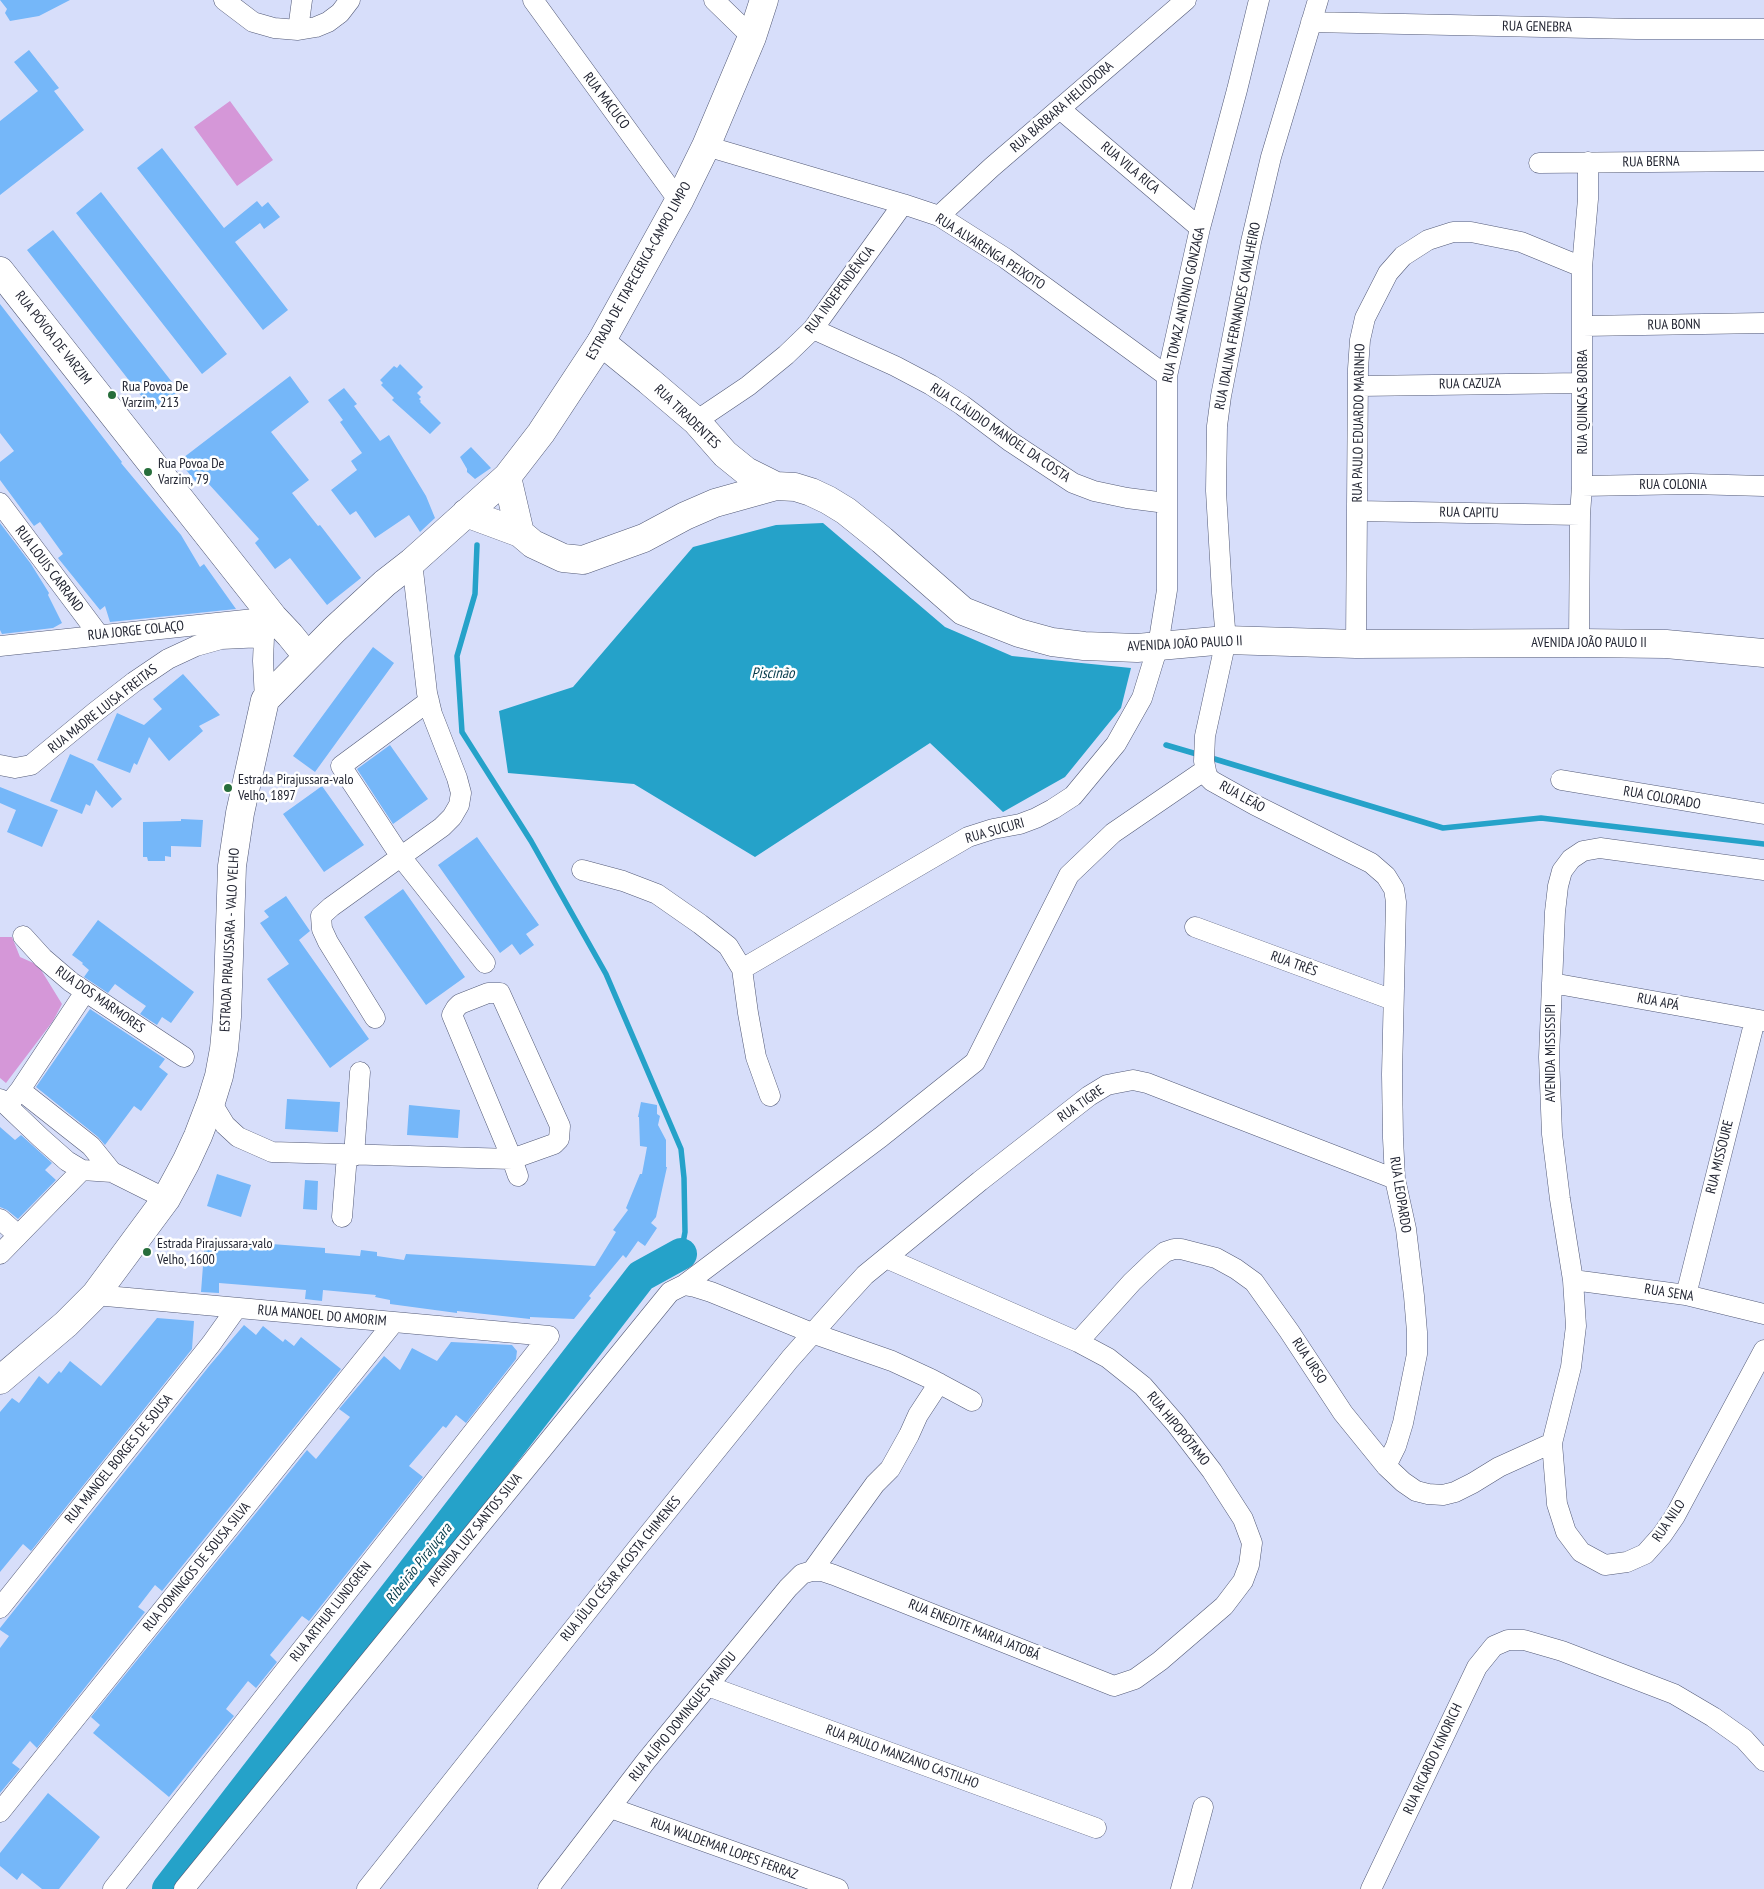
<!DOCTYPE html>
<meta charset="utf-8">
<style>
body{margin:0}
canvas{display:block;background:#d7defa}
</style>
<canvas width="1764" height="1889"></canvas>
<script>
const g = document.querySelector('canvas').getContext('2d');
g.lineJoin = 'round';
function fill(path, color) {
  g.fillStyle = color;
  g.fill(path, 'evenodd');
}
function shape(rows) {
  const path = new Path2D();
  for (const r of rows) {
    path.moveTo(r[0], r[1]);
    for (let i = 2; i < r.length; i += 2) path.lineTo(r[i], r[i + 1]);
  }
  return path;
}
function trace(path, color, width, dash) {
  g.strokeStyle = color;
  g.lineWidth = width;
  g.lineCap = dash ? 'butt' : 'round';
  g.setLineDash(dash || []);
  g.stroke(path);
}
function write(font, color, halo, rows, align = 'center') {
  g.font = font + ' "PT Sans Narrow",sans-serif';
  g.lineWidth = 5;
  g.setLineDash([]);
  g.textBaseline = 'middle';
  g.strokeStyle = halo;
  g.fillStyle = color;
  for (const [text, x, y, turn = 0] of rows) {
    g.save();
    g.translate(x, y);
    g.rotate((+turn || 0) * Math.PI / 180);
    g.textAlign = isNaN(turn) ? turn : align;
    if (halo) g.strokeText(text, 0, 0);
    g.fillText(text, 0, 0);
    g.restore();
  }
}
const green = shape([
 [230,101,273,160,237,186,194,127],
 [0,937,12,937,20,957,38,965,62,1004,53,1021,6,1083,0,1078]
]);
const water = shape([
 [823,523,945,627,1012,656,1131,668,1121,708,1065,777,1003,812,930,743,755,857,634,784,508,773,499,711,573,687,693,547,776,525]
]);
const stream = shape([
 [477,545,475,594,457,656,462,732,531,841,606,974,681,1149,684,1178,685,1232,681,1254],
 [1166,745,1200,755],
 [1208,757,1443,828,1541,818,1764,844]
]);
const river = shape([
 [168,1889,641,1276,681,1254]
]);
const building = shape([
 [0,0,70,0,39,16,10,21,5,13,7,9],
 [29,50,59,88,54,91,84,130,0,195,0,121,38,91,14,62],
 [162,148,224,228,257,201,262,207,268,202,280,217,264,229,260,223,235,242,288,310,263,330,137,168],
 [101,192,227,354,202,374,76,213],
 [53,230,179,391,153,411,27,250],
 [0,304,122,462,121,463,181,535,200,567,204,564,236,609,110,622,105,606,100,610,58,558,63,554,40,522,34,526,0,480,0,462,14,451,0,433],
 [400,364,423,387,417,393,421,397,419,399,421,401,420,402,441,423,430,434,392,400,394,398,381,385,383,383,380,380,394,366,397,368],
 [290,376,309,402,271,432,309,480,292,493,318,526,320,525,361,578,327,605,290,558,275,569,255,543,259,539,206,481,199,486,179,461],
 [344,388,357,404,354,406,380,441,389,435,426,496,435,518,420,532,409,515,375,538,356,511,350,515,331,490,357,470,351,461,362,453,340,422,343,420,328,400],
 [471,447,491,468,475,479,467,472,467,469,460,457],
 [0,523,31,564,49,593,48,595,62,623,53,628,2,634,0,630],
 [373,647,394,663,315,772,293,756],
 [183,674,220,715,199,726,203,731,169,761,149,737,137,765,134,763,130,773,97,760,117,713,144,725,162,709,153,699],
 [390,745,428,799,393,824,357,769],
 [70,754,93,764,122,799,112,808,96,790,90,806,86,804,82,814,50,801],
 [322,786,364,845,324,872,283,814],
 [0,787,58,810,42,847,7,832,16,810,0,803],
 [181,819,203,820,201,847,171,846,171,857,165,856,165,861,148,861,147,857,143,857,143,822,181,821],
 [477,837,539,925,526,934,534,945,520,955,512,944,500,953,438,865],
 [403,889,465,977,426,1005,364,917],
 [286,896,310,931,299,940,369,1039,330,1068,267,979,289,964,260,923,269,917,264,911],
 [98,920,194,992,171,1023,162,1017,157,1025,140,1014,146,1006,130,995,115,984,108,993,84,977,89,970,82,964,83,963,72,955],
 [90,1009,165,1059,159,1067,168,1074,141,1111,134,1106,105,1145,98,1137,36,1087],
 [287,1099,340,1102,338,1132,285,1129],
 [641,1102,657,1105,657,1114,660,1116,658,1125,666,1140,666,1167,667,1167,656,1217,651,1223,657,1228,645,1246,638,1241,626,1258,623,1255,589,1296,591,1298,574,1319,530,1317,530,1319,457,1311,457,1313,390,1304,390,1300,375,1297,376,1295,323,1290,322,1301,305,1299,306,1290,219,1283,219,1293,201,1292,205,1239,325,1248,325,1253,360,1256,361,1250,377,1252,377,1256,404,1260,406,1254,595,1266,616,1232,613,1230,628,1210,626,1208,640,1174,642,1174,647,1147,640,1146,639,1117,638,1117],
 [409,1105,460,1110,458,1138,407,1135],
 [0,1127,15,1140,21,1135,52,1163,45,1170,56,1180,18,1219,7,1210,0,1207],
 [217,1174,251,1185,241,1217,207,1206],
 [305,1180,318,1181,317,1210,303,1209],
 [157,1318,194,1321,192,1349,31,1551,23,1544,0,1572,0,1412,12,1398,19,1403,39,1376,48,1384,59,1371,61,1373,70,1361,101,1386],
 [244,1325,256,1335,263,1326,283,1342,285,1339,294,1346,301,1337,341,1369,162,1591,155,1585,138,1607,145,1612,37,1748,30,1741,12,1763,20,1769,0,1793,0,1648,9,1636,0,1630,0,1628,210,1365],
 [451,1342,512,1345,517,1351,516,1359,466,1423,456,1415,446,1428,443,1426,409,1466,423,1477,309,1621,302,1616,270,1655,277,1662,256,1688,248,1681,226,1709,234,1716,169,1797,93,1733,100,1725,91,1717,307,1450,316,1459,350,1417,339,1409,384,1356,400,1370,412,1348,437,1361],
 [48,1793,100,1837,59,1889,42,1889,22,1873,17,1880,0,1866,0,1853]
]);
const street = shape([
 [224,0,253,22,274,28,298,30,316,27,328,22,340,13,350,0],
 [533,0,679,201],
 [714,0,752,37],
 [1318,0,1271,157,1251,242,1221,396,1217,426,1216,491,1222,593,1226,640,1205,736,1204,761,1207,776,1212,781,1255,805,1371,863,1386,876,1394,889,1396,902,1392,1074,1393,1138,1395,1179,1406,1229,1414,1296,1417,1332,1417,1354,1403,1423,1396,1446,1386,1466],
 [1311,22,1636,29,1764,29],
 [298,30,302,0],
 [1060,109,1200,228],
 [706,146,903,204,939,216,1005,258,1167,376],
 [1539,163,1764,161],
 [939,216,992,167,1186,0],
 [1583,326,1764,323],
 [813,329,895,366,931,385,962,405,1011,442,1073,483,1094,491,1127,498,1166,503],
 [1359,386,1582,383],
 [696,421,748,386,786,355,813,329,903,204],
 [1582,486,1691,484,1764,486],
 [0,503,99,635],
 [1357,511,1580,515],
 [1579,643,1580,515,1582,486,1582,267,1588,199,1588,162],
 [1356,644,1358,369,1360,340,1365,318,1388,273,1403,256,1428,240,1453,232,1471,232,1521,242,1582,267],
 [0,646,273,617,264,637,263,661,265,700],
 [429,701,341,766,401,857,485,963],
 [0,765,15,768,31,765,94,713,134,682,168,659,196,646,221,639,264,637],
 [1561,780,1764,814],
 [582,870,623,881,657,894,700,924,728,946,742,969,748,1013,756,1057,770,1096],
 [1764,870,1600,848,1583,851,1571,859,1562,871,1558,886,1555,912,1549,1057,1552,1134,1560,1199,1573,1280,1576,1326,1571,1367,1552,1443,1557,1504,1566,1532,1581,1552,1605,1565,1627,1562,1645,1554,1662,1535,1675,1516,1764,1350],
 [1195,927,1393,1000],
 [23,936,43,958,71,982,184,1057],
 [742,969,968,837,993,829,1020,824,1036,818,1053,809,1073,796,1116,744,1142,698,1158,646,1167,590,1167,376,1200,228,1237,90,1259,0],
 [1552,983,1764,1021],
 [375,1018,328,942,322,929,321,916,331,907,442,827,452,817,459,805,461,793,457,778,432,714,427,693,412,562],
 [20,1090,91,1146,112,1172,166,1199],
 [0,1099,41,1138,67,1161,82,1170,112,1172],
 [12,1100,20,1090,85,992],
 [211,1102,225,1125,238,1137,272,1152,512,1159,554,1144,559,1139,560,1126,500,993,488,993,460,1004,456,1008,452,1015,512,1159,518,1176],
 [354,1156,360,1072],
 [342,1217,347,1155],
 [0,1219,18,1235],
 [0,1254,82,1170],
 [1573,1280,1686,1295,1764,1314],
 [684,1285,881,1137,975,1062,1069,875,1113,833,1205,770],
 [95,1295,549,1336],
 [1686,1295,1755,1020],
 [1078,1342,1132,1282,1153,1262,1165,1252,1174,1249,1181,1249,1216,1258,1236,1269,1254,1282,1289,1331,1343,1413,1386,1466,1403,1482,1416,1491,1428,1494,1443,1495,1455,1492,1473,1483,1499,1467,1552,1443],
 [812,1571,875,1484,890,1469,909,1435,918,1415,939,1383],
 [0,1608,211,1344,236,1309],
 [708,1686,1096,1828],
 [611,1808,838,1889],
 [0,1812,394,1322],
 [113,1889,549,1336],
 [184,1889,670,1292,684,1285,695,1287,711,1292,812,1333,892,1361,931,1379,972,1401],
 [367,1889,639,1546,790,1359,844,1298,865,1275,980,1181,1089,1096,1107,1085,1117,1083,1133,1080,1147,1083,1395,1179],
 [548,1889,646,1761,788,1588,802,1574,812,1571,822,1571,834,1575,1114,1686,1135,1679,1160,1661,1224,1606,1243,1581,1249,1565,1252,1543,1243,1519,1212,1471,1176,1424,1143,1386,1108,1358,1078,1342,886,1258],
 [1181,1889,1203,1807],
 [1371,1889,1477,1667,1494,1646,1508,1640,1524,1640,1562,1651,1674,1694,1713,1717,1744,1739,1764,1761]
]);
const secondary = shape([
 [0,271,273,617,290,635,307,656],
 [601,342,679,201,706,146,752,37,764,0]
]);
const primary = shape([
 [507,477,520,533],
 [466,513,520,533,533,544,563,558,583,560,644,538,685,516,715,503,776,486,795,487,811,492,828,500,846,511,882,540,963,611,1019,633,1052,642,1084,646,1137,648,1226,640,1356,644,1579,643,1666,644,1764,653],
 [0,1380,66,1324,95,1295,166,1199,186,1162,198,1136,211,1102,219,1076,224,1049,227,1017,232,866,240,813,265,700,334,630,385,583,412,562,507,477,541,433,601,342,649,381,696,421,725,454,746,471,776,486]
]);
const markers = [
 [112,395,5,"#276e3b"],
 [148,472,5,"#276e3b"],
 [228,788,5,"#276e3b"],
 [147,1252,5,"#276e3b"]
];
const streetNames = [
 ["RUA GENEBRA",1537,27,1],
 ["RUA MACUCO",606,101,53],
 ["RUA BÁRBARA HELIODORA",1062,107,-41],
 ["RUA BERNA",1651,162,-1],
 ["RUA VILA RICA",1130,168,40],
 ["RUA ALVARENGA PEIXOTO",990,252,33],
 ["ESTRADA DE ITAPECERICA-CAMPO LIMPO",639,271,-61],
 ["RUA INDEPENDÊNCIA",840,290,-53],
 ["RUA TOMAZ ANTÔNIO GONZAGA",1184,305,-78],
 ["RUA IDALINA FERNANDES CAVALHEIRO",1238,316,-79],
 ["RUA BONN",1674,325,-1],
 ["RUA PÓVOA DE VARZIM",53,338,52],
 ["RUA CAZUZA",1470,384,-1],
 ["RUA QUINCAS BORBA",1583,402,-90],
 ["RUA TIRADENTES",687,417,44],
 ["RUA PAULO EDUARDO MARINHO",1359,423,-89],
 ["RUA CLÁUDIO MANOEL DA COSTA",1000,433,34],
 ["RUA COLONIA",1673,485],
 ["RUA CAPITU",1469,513,1],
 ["RUA LOUIS CARRAND",49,569,53],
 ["RUA JORGE COLAÇO",136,631,-6],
 ["AVENIDA JOÃO PAULO II",1589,643],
 ["AVENIDA JOÃO PAULO II",1185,644,-3],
 ["RUA MADRE LUISA FREITAS",103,709,-38],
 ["RUA LEÃO",1242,797,29],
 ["RUA COLORADO",1662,798,10],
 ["RUA SUCURI",995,831,-16],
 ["ESTRADA PIRAJUSSARA - VALO VELHO",230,940,-87],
 ["RUA TRÊS",1294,964,20],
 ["RUA DOS MARMORES",100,1000,35],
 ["RUA APÁ",1658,1002,11],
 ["AVENIDA MISSISSIPI",1551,1053,-90],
 ["RUA TIGRE",1081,1104,-35],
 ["RUA MISSOURE",1720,1157,-76],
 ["RUA LEOPARDO",1400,1195,81],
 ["RUA SENA",1669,1293,9],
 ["RUA MANOEL DO AMORIM",322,1316,5],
 ["RUA URSO",1309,1361,57],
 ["RUA HIPOPÓTAMO",1178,1429,51],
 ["RUA MANOEL BORGES DE SOUSA",119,1459,-51],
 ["RUA NILO",1669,1521,-56],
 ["AVENIDA LUIZ SANTOS SILVA",475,1530,-51],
 ["RUA DOMINGOS DE SOUSA SILVA",197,1567,-51],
 ["RUA JÚLIO CÉSAR ACOSTA CHIMENES",621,1569,-51],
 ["RUA ARTHUR LUNDGREN",331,1612,-52],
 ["RUA ENEDITE MARIA JATOBÁ",974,1630,22],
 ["RUA ALÍPIO DOMINGUES MANDU",683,1717,-51],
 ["RUA PAULO MANZANO CASTILHO",902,1757,20],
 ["RUA RICARDO KINORICH",1433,1759,-65],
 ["RUA WALDEMAR LOPES FERRAZ",724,1849,20]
];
const poiNames = [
 ["Rua Povoa De",122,387],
 ["Varzim, 213",122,403],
 ["Rua Povoa De",158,464],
 ["Varzim, 79",158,480],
 ["Estrada Pirajussara-valo",238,780],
 ["Velho, 1897",238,796],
 ["Estrada Pirajussara-valo",157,1244],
 ["Velho, 1600",157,1260]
];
const waterNames = [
 ["Piscinão",773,674],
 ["Ribeirão Pirajuçara",419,1564,-52]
];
fill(green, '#d597d8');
fill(water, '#25a2c9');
trace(stream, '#25a2c9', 5.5);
trace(river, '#25a2c9', 32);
fill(building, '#75b7f9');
trace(street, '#535a77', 21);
trace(secondary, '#535a77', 29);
trace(primary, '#535a77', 29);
trace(street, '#fff', 20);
trace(secondary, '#fff', 28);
trace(primary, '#fff', 28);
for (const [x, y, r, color] of markers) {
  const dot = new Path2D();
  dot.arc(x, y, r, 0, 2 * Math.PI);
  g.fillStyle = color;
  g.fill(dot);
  trace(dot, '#fff', 2);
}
write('14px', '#232633', '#fff', streetNames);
write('14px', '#232633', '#fff', poiNames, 'left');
write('italic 15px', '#043a4a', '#fff', waterNames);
</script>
